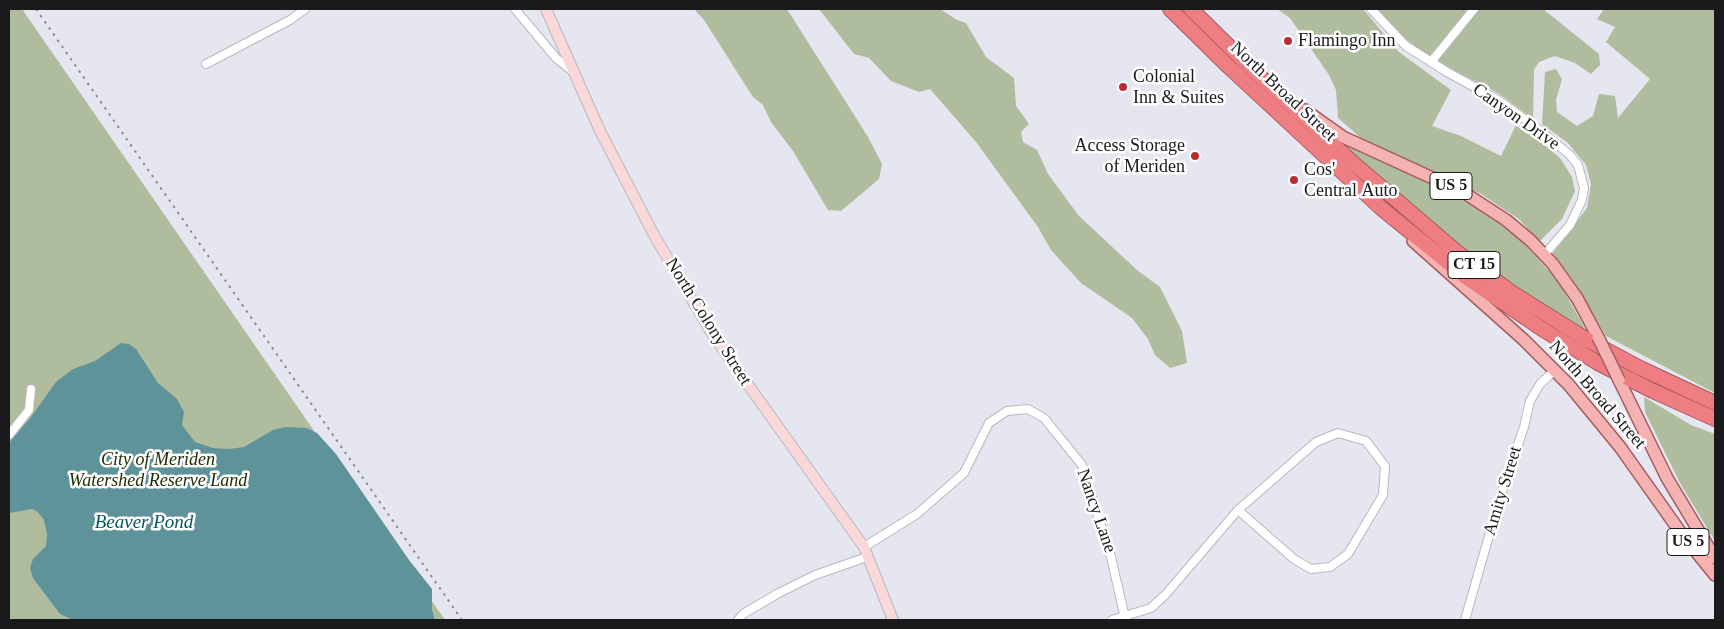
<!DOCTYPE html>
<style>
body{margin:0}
#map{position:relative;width:1724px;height:629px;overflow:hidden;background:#e6e6f0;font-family:"Times New Roman",serif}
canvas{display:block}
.frame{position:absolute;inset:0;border:10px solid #1a1a1d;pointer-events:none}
</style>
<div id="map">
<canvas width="1724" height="629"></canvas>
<div class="frame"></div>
</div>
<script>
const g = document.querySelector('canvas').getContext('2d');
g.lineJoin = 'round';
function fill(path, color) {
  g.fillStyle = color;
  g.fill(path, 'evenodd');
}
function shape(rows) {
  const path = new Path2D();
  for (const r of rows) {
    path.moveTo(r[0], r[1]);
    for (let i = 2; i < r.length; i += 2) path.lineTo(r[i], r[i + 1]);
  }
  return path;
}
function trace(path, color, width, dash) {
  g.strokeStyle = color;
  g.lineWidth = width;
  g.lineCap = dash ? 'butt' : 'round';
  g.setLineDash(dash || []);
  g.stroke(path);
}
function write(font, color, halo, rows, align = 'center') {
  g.font = font + ' "Times New Roman",serif';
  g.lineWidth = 5;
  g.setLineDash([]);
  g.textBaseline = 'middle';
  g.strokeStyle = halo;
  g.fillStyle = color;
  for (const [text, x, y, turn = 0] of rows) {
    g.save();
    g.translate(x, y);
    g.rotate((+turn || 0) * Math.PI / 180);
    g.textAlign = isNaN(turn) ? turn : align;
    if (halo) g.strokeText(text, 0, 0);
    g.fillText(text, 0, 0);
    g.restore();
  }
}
const green = shape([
 [9,9,22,9,445,620,9,620],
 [694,9,787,9,868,137,882,164,879,179,841,211,828,210,793,151,771,122,763,105,753,97,704,20],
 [819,9,940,9,957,20,966,23,986,57,1014,78,1016,106,1029,124,1021,132,1023,142,1037,150,1048,174,1079,216,1137,270,1160,287,1182,331,1187,363,1170,368,1155,355,1148,339,1132,318,1081,283,1051,250,1038,227,976,142,930,89,919,92,891,81,869,58,854,54],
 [1277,9,1363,9,1399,52,1451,90,1432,126,1461,136,1501,156,1517,123,1560,158,1572,177,1575,191,1562,219,1539,242,1520,220,1481,194,1363,140,1338,118,1336,90,1329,75,1290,18],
 [1377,9,1543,9,1599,54,1600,65,1591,74,1575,63,1555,56,1539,62,1534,70,1533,119,1498,93,1430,58,1401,35],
 [1604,9,1715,9,1715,393,1606,336,1576,285,1553,253,1587,208,1591,184,1586,165,1568,143,1542,124,1545,72,1556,69,1562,79,1556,100,1557,112,1577,126,1593,116,1599,94,1615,96,1618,118,1650,79,1606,42,1615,27,1597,19],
 [1346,142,1472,205,1510,228,1559,282,1587,332,1498,276,1449,239,1345,147],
 [1644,397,1691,425,1715,434,1715,541,1680,483,1645,412]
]);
const water = shape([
 [121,343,129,344,136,349,158,383,177,399,184,412,182,425,195,442,213,448,229,449,244,447,273,430,285,427,307,428,317,433,336,454,409,560,432,589,432,610,435,620,73,620,60,614,33,578,30,568,33,559,46,546,47,534,44,520,38,512,32,509,9,513,9,443,31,417,56,382,73,369,95,361]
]);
const street = shape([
 [515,9,556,58,571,70],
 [1371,9,1406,46,1447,72,1498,100,1537,128,1570,155,1578,165,1584,188,1582,200,1570,225,1545,254],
 [1431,62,1474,9],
 [206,64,290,20,305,9],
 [9,435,29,410,31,389],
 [864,547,917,514,964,473,989,423,1007,411,1028,409,1044,418,1082,465,1111,557,1125,618],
 [738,620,743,614,777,594,815,575,867,557],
 [1112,620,1151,608,1166,594,1238,510,1316,442,1338,433,1366,441,1385,466,1383,495,1348,554,1330,567,1311,569,1294,559,1238,510],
 [1465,620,1500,497,1524,427,1530,401,1540,384,1555,370]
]);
const secondary = shape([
 [546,9,600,131,654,235,714,337,864,547,893,620]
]);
const primary = shape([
 [1305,110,1343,137,1463,192,1506,220,1530,240,1552,263,1577,298,1598,337],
 [1413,241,1524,340,1569,385,1620,447,1681,533,1715,575],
 [1619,380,1667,478,1715,558]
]);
const highway = shape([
 [1170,9,1229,67,1381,208,1467,278,1542,329,1598,363,1653,391,1715,419],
 [1191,9,1250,67,1352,162,1458,253,1511,292,1584,338,1640,368,1715,403]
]);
const rail = shape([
 [36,9,462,620]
]);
const primaryBridge = shape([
 [1598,337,1619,380]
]);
const markers = [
 [1288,41,5,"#ba2a31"],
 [1123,87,5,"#ba2a31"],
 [1195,156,5,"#ba2a31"],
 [1294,180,5,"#ba2a31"]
];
const shields = [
 [1451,186,42],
 [1474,265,52],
 [1688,542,42]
];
const shieldNames = [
 ["US 5",1451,186],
 ["CT 15",1474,265],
 ["US 5",1688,542]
];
const poiNames = [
 ["Flamingo Inn",1298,41],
 ["Colonial",1133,77],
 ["Inn & Suites",1133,98],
 ["Access Storage",1185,146,"right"],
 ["of Meriden",1185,167,"right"],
 ["Cos'",1304,170],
 ["Central Auto",1304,191]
];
const streetNames = [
 ["North Broad Street",1283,92,43],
 ["Canyon Drive",1516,117,35],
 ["North Colony Street",708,322,58],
 ["North Broad Street",1597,395,49],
 ["Amity Street",1503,491,-73],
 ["Nancy Lane",1096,511,71]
];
const parkNames = [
 ["City of Meriden",158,460],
 ["Watershed Reserve Land",158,481]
];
const waterNames = [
 ["Beaver Pond",144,523]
];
fill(green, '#afbc9e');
fill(water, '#5f939a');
trace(street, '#b7b8c1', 10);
trace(secondary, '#b7b8c1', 12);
trace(primary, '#a45b5e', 14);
trace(highway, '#a45b5e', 16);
trace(street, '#fff', 8);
trace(secondary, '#fad8d9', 10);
trace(primary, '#f5b2b3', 11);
trace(highway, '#ee7e81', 14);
trace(rail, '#8a8a91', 2, [2.5, 5]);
trace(primaryBridge, '#a45b5e', 14, []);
trace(primaryBridge, '#f5b2b3', 11);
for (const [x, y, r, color] of markers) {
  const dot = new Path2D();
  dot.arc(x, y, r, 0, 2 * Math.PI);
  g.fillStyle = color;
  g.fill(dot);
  trace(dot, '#fff', 2);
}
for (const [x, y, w] of shields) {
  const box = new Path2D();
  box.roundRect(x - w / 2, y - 13.5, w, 27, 4);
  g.fillStyle = '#fff';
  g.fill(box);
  trace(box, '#1a1a1d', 1);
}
write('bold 16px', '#1a1a1d', null, shieldNames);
write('18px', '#1a1a1d', '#fff', poiNames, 'left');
write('18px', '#1a1a1d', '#fff', streetNames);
write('italic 18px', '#213004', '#fff', parkNames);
write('italic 19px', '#07575e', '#fff', waterNames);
</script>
